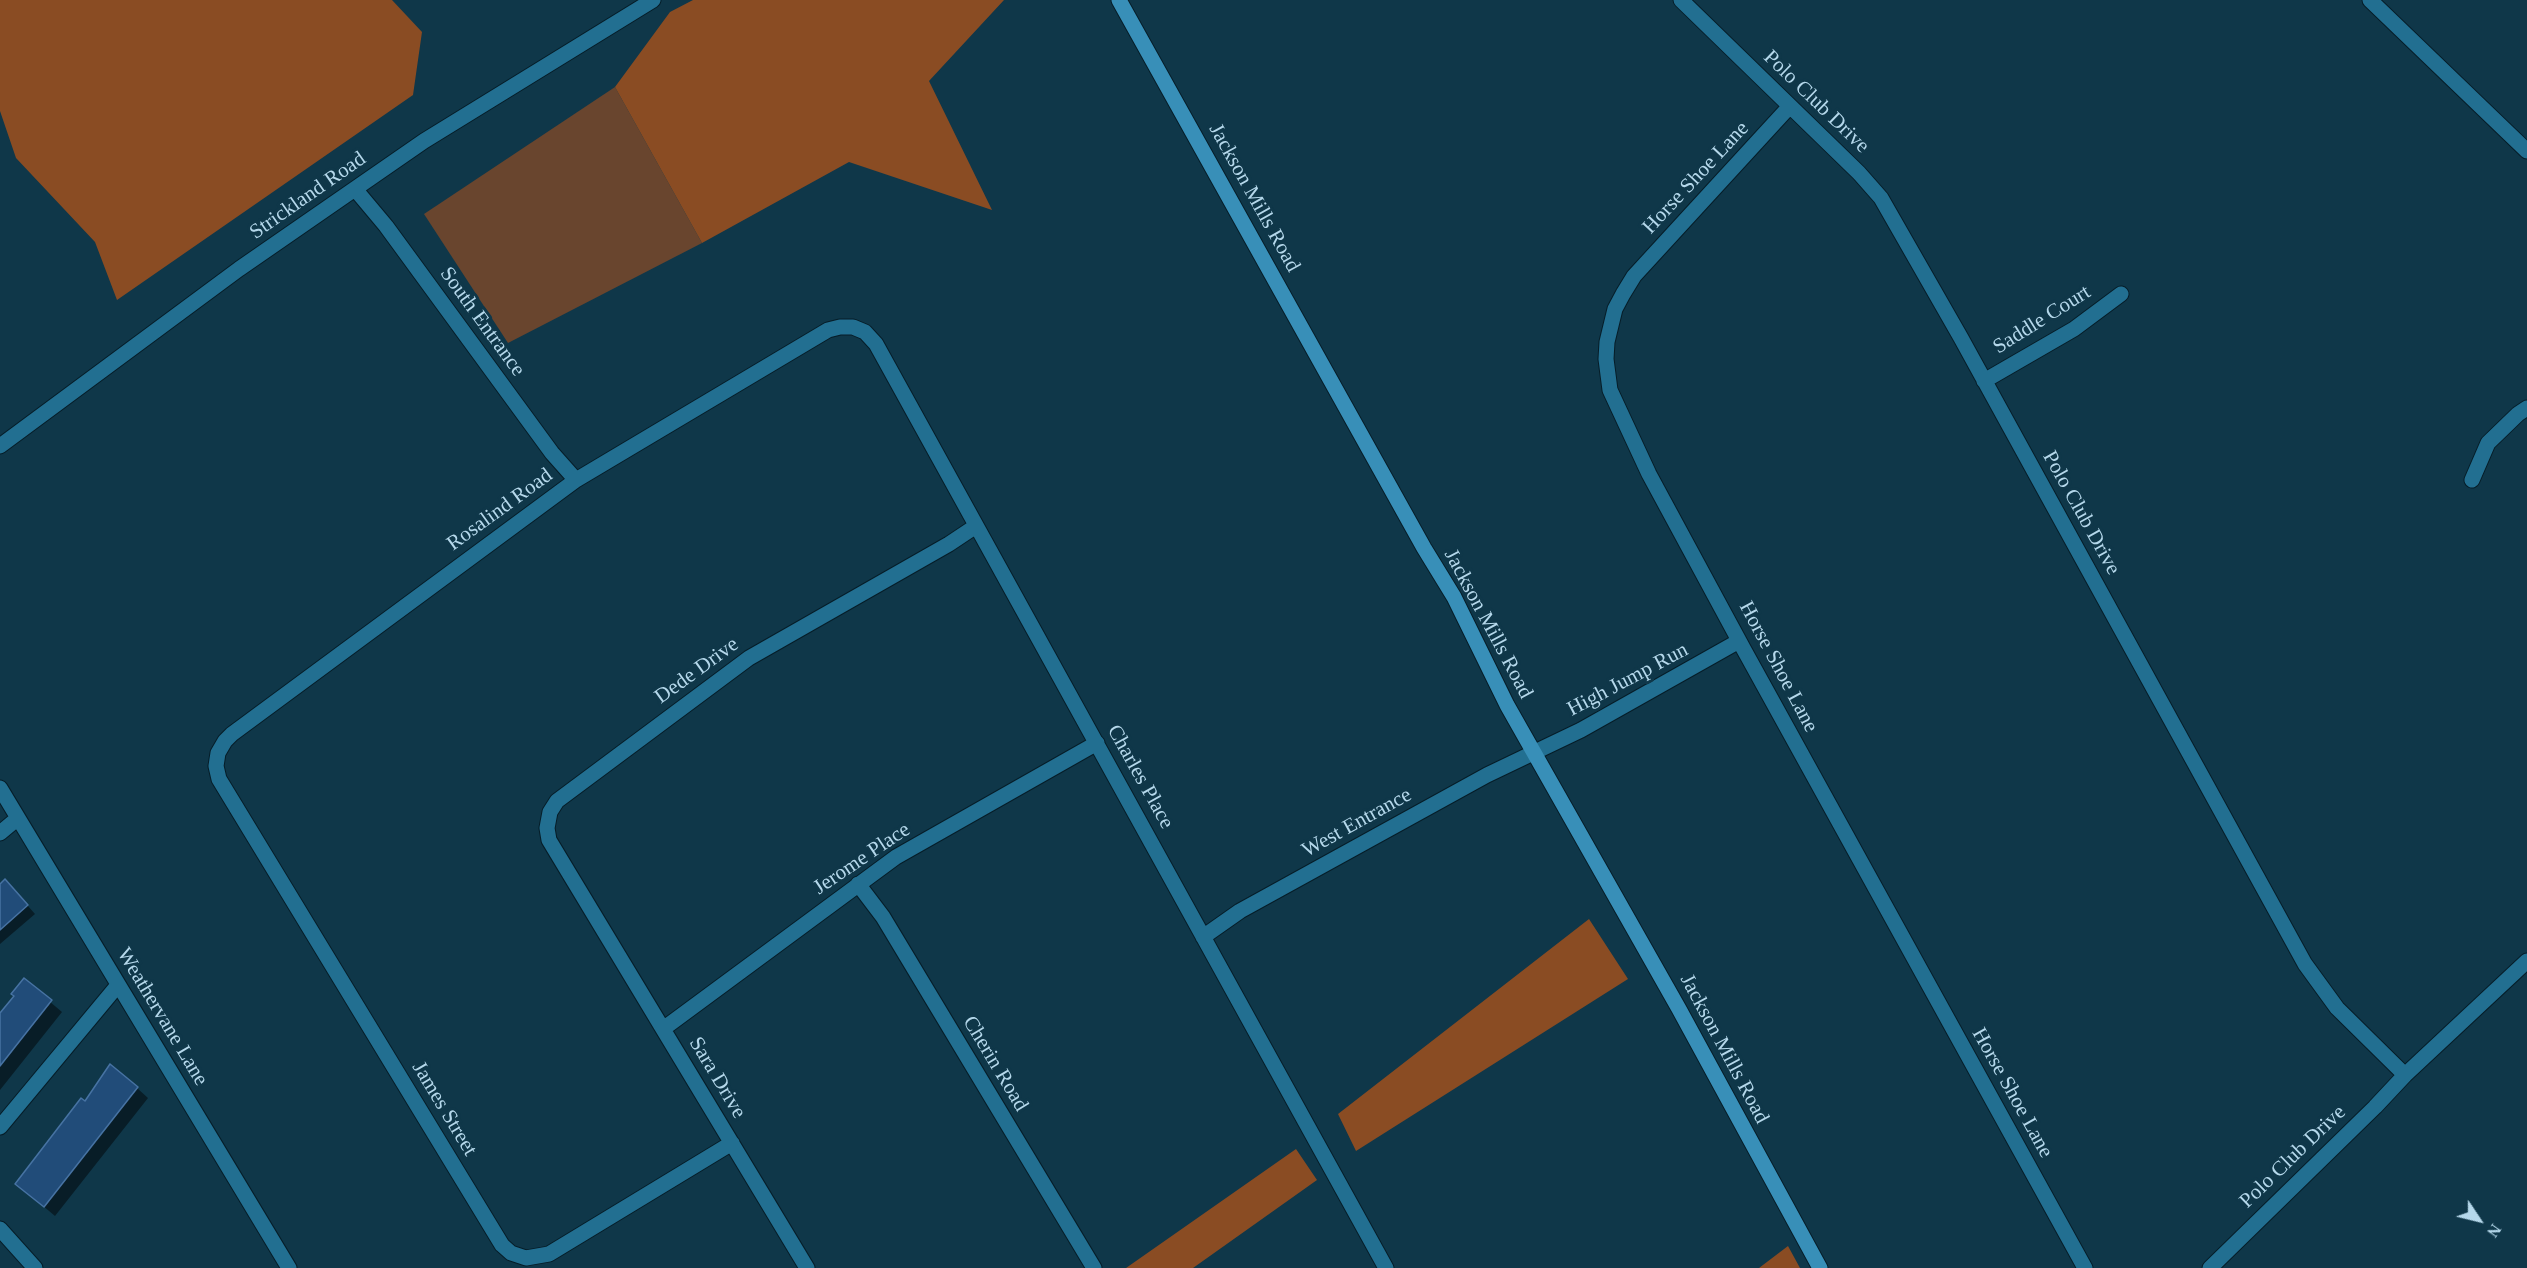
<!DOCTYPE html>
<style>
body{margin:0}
#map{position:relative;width:2527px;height:1268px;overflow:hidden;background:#0f3749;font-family:Georgia,serif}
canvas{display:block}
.north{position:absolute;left:2449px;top:1190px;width:60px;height:60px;-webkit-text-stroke:4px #0f3749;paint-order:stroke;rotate:125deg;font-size:16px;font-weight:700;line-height:24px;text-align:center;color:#b5d8eb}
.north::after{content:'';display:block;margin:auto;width:21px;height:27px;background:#b5d8eb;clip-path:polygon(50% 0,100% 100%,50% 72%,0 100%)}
</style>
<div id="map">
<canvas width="2527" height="1268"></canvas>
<div class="north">N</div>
</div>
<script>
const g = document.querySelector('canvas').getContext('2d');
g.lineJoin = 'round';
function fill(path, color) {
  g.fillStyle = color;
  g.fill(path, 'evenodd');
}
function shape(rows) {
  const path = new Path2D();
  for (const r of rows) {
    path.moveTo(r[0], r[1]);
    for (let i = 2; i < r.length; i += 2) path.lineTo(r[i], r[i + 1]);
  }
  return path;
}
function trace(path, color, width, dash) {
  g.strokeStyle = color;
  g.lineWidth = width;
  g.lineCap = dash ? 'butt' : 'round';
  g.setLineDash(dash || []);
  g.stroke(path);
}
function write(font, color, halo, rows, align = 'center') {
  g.font = font + ' Georgia,serif';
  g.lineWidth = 6;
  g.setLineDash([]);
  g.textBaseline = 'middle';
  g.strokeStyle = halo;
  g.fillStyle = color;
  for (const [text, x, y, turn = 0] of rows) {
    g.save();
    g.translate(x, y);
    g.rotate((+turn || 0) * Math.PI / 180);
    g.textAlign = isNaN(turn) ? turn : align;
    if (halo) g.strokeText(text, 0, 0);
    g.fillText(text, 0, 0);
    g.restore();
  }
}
const green = shape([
 [615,87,702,243,508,343,424,214]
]);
const forest = shape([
 [0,0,392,0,422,32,413,95,117,300,95,242,16,158,0,111],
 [693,0,1004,0,929,81,992,210,849,162,702,243,615,87,670,12],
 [1589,919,1628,979,1356,1151,1338,1114],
 [1296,1149,1317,1180,1193,1268,1126,1268],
 [1788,1246,1800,1268,1759,1268]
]);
const shadow = shape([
 [0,885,13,889,35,914,0,944],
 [24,980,62,1012,0,1090,0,1015,15,996],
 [137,1088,148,1098,55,1216,17,1184,85,1103]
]);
const building = shape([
 [5,879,28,905,0,930,0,884,5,879],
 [24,978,52,1000,0,1066,0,1013,14,996,11,994,24,978],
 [110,1064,138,1087,44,1207,15,1184,81,1098,85,1101,110,1064]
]);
const minor = shape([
 [1681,0,1859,173,1881,198,1961,338,2305,964,2337,1008,2405,1075],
 [2370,0,2527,151],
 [1790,106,1634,276,1623,294,1615,309,1607,342,1606,359,1610,390,1649,474,1743,648,2085,1268],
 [355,189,386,226,552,453,576,480],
 [1984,381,2074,329,2121,294],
 [0,446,239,269,424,141,653,0],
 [2472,480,2488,443,2518,414,2527,408],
 [0,788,289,1268],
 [0,833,18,818],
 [858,884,883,917,1094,1268],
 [1203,937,1240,911,1487,775,1581,730,1739,641],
 [663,1029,896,857,1097,743],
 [0,1127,118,985],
 [732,1143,549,1254,526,1258,511,1253,502,1245,219,779,216,766,218,753,225,741,232,734,576,480,828,330,840,327,853,327,865,332,876,344,1386,1268],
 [0,1229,35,1268],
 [807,1268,549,840,547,828,550,812,557,801,749,658,949,544,976,526],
 [2210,1268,2375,1107,2405,1075,2527,961]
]);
const major = shape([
 [1119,0,1424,548,1454,597,1507,705,1679,1009,1820,1268]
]);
const streetNames = [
 ["Polo Club Drive",1816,102,44],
 ["Horse Shoe Lane",1696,178,-47],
 ["Strickland Road",308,196,-35],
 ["Jackson Mills Road",1254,198,61],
 ["Saddle Court",2042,320,-32],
 ["South Entrance",482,322,54],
 ["Rosalind Road",500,510,-36],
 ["Polo Club Drive",2081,513,61],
 ["Jackson Mills Road",1488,624,62],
 ["Horse Shoe Lane",1778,667,62],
 ["Dede Drive",697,671,-36],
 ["High Jump Run",1628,680,-28],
 ["Charles Place",1140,777,61],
 ["West Entrance",1357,823,-29],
 ["Jerome Place",862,859,-34],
 ["Weathervane Lane",162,1017,59],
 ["Jackson Mills Road",1724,1049,62],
 ["Cherin Road",995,1064,59],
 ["Sara Drive",717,1078,59],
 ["Horse Shoe Lane",2012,1093,61],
 ["James Street",444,1109,59],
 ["Polo Club Drive",2293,1157,-44]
];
fill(green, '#69452e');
fill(forest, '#8a4c23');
fill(shadow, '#0007');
fill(building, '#214c79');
trace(building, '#4773a3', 1.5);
trace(minor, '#061d28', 17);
trace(major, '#061d28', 17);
trace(minor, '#226f91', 15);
trace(major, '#388fb8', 15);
write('21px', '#b5d8eb', '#0f3749', streetNames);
</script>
